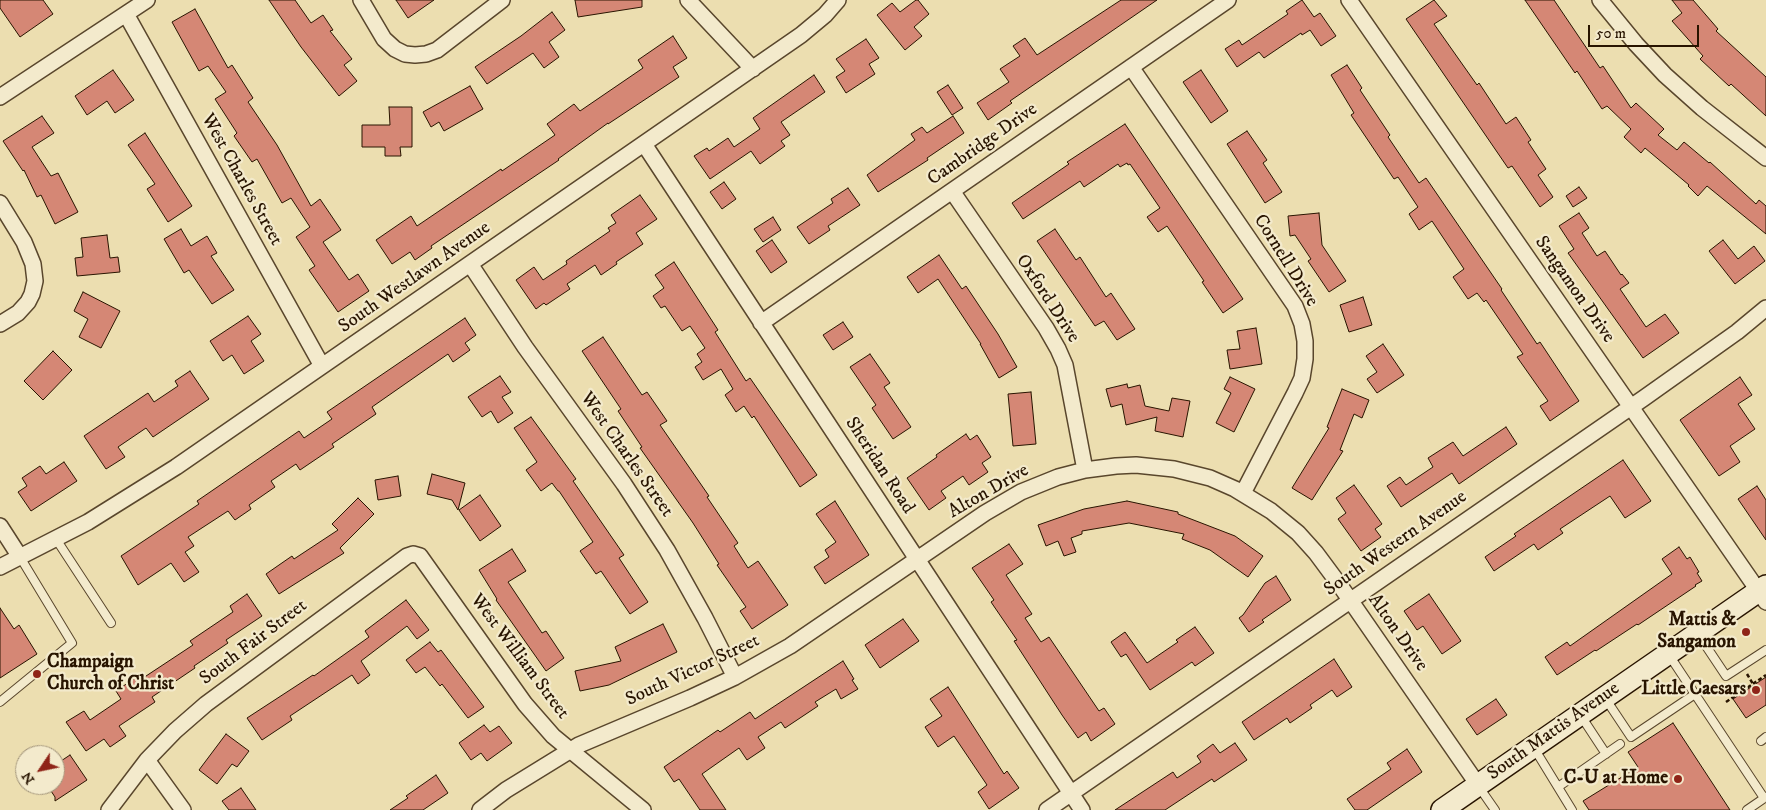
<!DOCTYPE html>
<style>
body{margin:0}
#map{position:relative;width:1766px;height:810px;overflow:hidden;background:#ecdeb0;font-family:"IM FELL DW Pica",serif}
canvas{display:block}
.north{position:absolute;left:15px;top:745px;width:50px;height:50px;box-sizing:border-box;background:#f3eacc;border:1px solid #a2947a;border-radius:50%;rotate:236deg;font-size:14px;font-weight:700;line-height:20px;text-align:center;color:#281400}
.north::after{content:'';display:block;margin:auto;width:18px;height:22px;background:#8f2418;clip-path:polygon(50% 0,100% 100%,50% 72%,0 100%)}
.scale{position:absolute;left:1588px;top:25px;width:111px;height:22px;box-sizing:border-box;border:2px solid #281400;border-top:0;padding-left:6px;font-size:15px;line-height:18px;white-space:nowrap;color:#281400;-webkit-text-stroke:4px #f3eacc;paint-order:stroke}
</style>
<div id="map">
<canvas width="1766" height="810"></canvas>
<div class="north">N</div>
<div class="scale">50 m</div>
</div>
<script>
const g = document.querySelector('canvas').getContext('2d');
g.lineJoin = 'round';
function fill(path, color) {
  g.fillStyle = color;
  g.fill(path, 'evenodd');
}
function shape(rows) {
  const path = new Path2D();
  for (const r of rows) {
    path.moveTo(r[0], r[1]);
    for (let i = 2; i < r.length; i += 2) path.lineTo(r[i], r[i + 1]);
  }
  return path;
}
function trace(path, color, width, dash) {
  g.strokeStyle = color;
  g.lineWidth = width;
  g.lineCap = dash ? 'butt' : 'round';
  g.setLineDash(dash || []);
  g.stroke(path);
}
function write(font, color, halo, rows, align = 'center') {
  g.font = font + ' "IM FELL DW Pica",serif';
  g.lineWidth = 4.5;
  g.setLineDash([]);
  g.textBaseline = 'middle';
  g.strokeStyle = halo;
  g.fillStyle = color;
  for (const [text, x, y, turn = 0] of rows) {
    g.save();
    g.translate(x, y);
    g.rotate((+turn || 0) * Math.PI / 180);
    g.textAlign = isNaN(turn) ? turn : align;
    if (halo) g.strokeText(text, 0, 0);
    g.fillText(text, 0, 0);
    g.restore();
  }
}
const building = shape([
 [0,0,43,0,53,14,20,37,0,8,0,0],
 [269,0,295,0,311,23,323,15,333,30,330,31,352,59,344,65,357,81,339,96,301,47,269,0],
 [396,0,434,0,408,18,396,0],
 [575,0,642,0,642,7,578,17,575,0],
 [916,0,918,0,929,14,914,27,922,36,905,50,877,15,892,3,900,12,916,0],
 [1121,0,1157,0,1010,101,1012,103,988,120,977,103,1009,82,1000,69,1020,56,1013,46,1025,38,1037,55,1121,0],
 [1302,0,1314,17,1320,13,1336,36,1321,46,1310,30,1302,35,1301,33,1264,58,1259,52,1237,67,1225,49,1239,40,1242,45,1288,14,1286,11,1302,0],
 [1434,0,1447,16,1434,24,1477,85,1479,83,1506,124,1516,117,1531,140,1528,142,1546,169,1538,175,1553,197,1540,207,1512,166,1508,168,1406,19,1434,0],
 [1525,0,1554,0,1600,68,1603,66,1631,108,1636,103,1664,129,1658,135,1677,150,1684,142,1709,163,1710,162,1756,204,1759,200,1766,206,1766,234,1707,186,1698,196,1688,186,1689,185,1645,148,1641,153,1624,137,1631,129,1607,106,1602,109,1577,71,1575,73,1525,0],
 [1672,0,1693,0,1718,29,1716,31,1766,77,1766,116,1731,84,1729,86,1700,59,1703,56,1672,21,1682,13,1672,0],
 [195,9,228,68,232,65,253,98,248,102,277,145,311,206,320,199,341,230,323,242,349,280,358,274,369,291,338,312,309,270,315,266,296,237,310,227,291,198,282,203,257,159,252,162,234,136,237,133,215,99,226,92,208,66,199,71,172,22,195,9],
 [552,12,565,30,549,42,559,57,544,68,533,53,487,84,475,67,521,36,552,12],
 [673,36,687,58,673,67,679,77,608,124,608,123,558,159,559,160,431,246,432,248,415,260,410,252,392,264,376,240,411,216,417,226,501,169,502,171,555,135,547,124,574,104,580,111,643,68,638,60,673,36],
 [866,39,879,58,869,64,875,74,846,93,836,77,845,71,836,59,866,39],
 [1347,65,1362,88,1360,90,1390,135,1388,137,1419,183,1426,178,1502,289,1501,290,1537,344,1540,342,1579,401,1550,421,1540,406,1548,401,1517,357,1523,354,1486,300,1484,302,1477,293,1468,299,1453,277,1464,269,1432,221,1419,230,1409,214,1418,207,1398,177,1394,179,1351,115,1354,113,1331,75,1347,65],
 [113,70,134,100,115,113,107,101,87,115,75,96,113,70],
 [1201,70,1228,111,1211,123,1183,82,1201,70],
 [814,75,825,92,781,122,790,135,781,141,785,146,760,164,751,151,710,179,694,156,707,148,709,151,728,138,734,147,760,129,753,118,814,75],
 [948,85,963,108,952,115,937,92,948,85],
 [470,86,483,109,444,131,439,122,431,127,423,112,470,86],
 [389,107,412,107,412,147,400,147,401,156,385,156,385,147,362,147,362,125,390,125,389,107],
 [42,116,54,133,32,147,51,176,58,173,78,212,55,224,41,195,37,197,24,170,23,171,3,141,42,116],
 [953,116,964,133,927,158,928,160,878,192,867,175,915,140,911,134,922,127,927,133,953,116],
 [1125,124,1243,299,1223,313,1202,282,1204,281,1167,226,1158,232,1147,217,1160,208,1130,164,1128,165,1127,163,1120,167,1118,164,1084,187,1080,181,1023,219,1012,203,1069,164,1067,162,1125,124],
 [1247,131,1267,160,1263,163,1282,192,1265,203,1227,144,1247,131],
 [145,133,192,206,168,222,147,189,155,184,128,145,145,133],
 [724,182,736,199,722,209,710,192,724,182],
 [1579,187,1587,198,1573,207,1566,196,1579,187],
 [848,188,860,205,828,226,830,230,809,244,797,227,833,203,831,199,848,188],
 [640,195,657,219,636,233,643,244,616,262,617,264,601,275,595,265,567,284,570,289,546,305,544,303,536,309,516,280,534,267,543,280,567,264,566,261,610,231,608,228,616,223,611,215,640,195],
 [1319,213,1322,245,1346,281,1329,292,1308,261,1311,259,1295,235,1290,236,1288,216,1319,213],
 [1579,213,1589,228,1582,233,1597,256,1605,251,1621,275,1622,274,1629,283,1620,289,1646,327,1665,314,1679,333,1643,358,1568,253,1574,249,1559,226,1579,213],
 [773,217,781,230,763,242,754,229,773,217],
 [181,229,191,246,207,236,217,253,211,256,234,290,212,304,189,270,184,273,164,239,181,229],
 [1055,229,1076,260,1080,257,1106,297,1111,293,1135,329,1117,340,1104,321,1095,326,1037,241,1055,229],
 [107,235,110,258,118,257,120,272,77,276,75,258,83,257,81,238,107,235],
 [772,240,787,262,771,273,756,251,772,240],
 [1723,240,1738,259,1754,246,1765,261,1735,284,1709,251,1723,240],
 [939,255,962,289,966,286,998,334,1017,367,999,378,980,344,981,344,938,279,918,293,907,277,939,255],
 [674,262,718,330,715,332,746,381,750,378,817,475,800,487,754,416,752,418,744,406,736,412,725,395,733,389,721,369,703,380,695,367,702,362,697,354,705,348,690,326,682,331,665,306,661,308,653,296,664,288,655,275,674,262],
 [83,292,120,311,101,348,79,337,88,319,74,311,83,292],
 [1363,297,1372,325,1349,332,1340,305,1363,297],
 [248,316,261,334,251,341,264,361,244,374,232,355,223,361,210,341,248,316],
 [465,318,476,335,465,343,470,350,453,362,448,354,372,407,376,414,332,444,334,447,300,470,296,464,271,481,275,487,249,505,251,509,235,520,228,511,188,537,194,546,185,552,199,572,184,582,171,563,138,585,121,556,199,504,197,501,299,431,304,438,332,419,327,412,465,318],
 [843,322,853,337,833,350,823,335,843,322],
 [1256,328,1262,364,1230,369,1227,350,1240,349,1237,331,1256,328],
 [603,337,642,395,647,392,667,421,660,425,709,496,707,497,738,543,734,546,748,568,758,561,788,605,752,629,740,611,746,607,717,565,719,564,693,523,640,448,642,447,618,411,621,409,582,351,603,337],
 [1383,344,1404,375,1377,393,1367,379,1377,372,1366,356,1383,344],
 [53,351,72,370,43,400,24,381,53,351],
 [870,354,890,383,884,387,911,427,893,439,872,408,876,405,850,367,870,354],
 [190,371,209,399,153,437,146,428,118,447,125,457,106,469,84,436,148,393,154,402,178,386,175,381,190,371],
 [500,376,511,392,502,397,513,413,498,423,491,411,482,417,468,397,500,376],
 [1230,377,1255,389,1234,432,1216,423,1231,393,1224,389,1230,377],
 [1740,377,1752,395,1738,404,1755,429,1730,446,1740,462,1719,476,1680,420,1740,377],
 [1127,384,1128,388,1140,385,1145,406,1169,411,1172,398,1190,401,1183,437,1155,431,1157,417,1126,425,1122,404,1111,407,1106,389,1127,384],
 [1342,389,1369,400,1362,418,1354,414,1340,450,1343,451,1312,500,1292,488,1329,428,1327,427,1342,389],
 [1031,392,1036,444,1013,446,1008,394,1031,392],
 [531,417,576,479,573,481,624,555,619,558,648,602,630,614,601,571,596,574,580,551,593,542,559,491,558,491,552,483,541,491,526,470,537,462,514,428,531,417],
 [1506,427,1517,444,1459,484,1452,473,1401,507,1387,486,1400,477,1406,485,1433,467,1428,458,1453,442,1463,456,1506,427],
 [966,434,970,440,977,435,991,457,982,463,988,472,969,485,963,476,941,491,946,498,929,510,907,478,937,457,936,455,966,434],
 [1623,460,1651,501,1625,518,1610,496,1560,529,1563,533,1538,550,1534,544,1494,571,1485,557,1516,536,1514,534,1623,460],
 [64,462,77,481,31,511,18,492,27,486,22,478,40,466,46,474,64,462],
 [432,474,465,483,458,510,452,500,427,494,432,474],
 [398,476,401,496,378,500,375,480,398,476],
 [1354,485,1382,524,1375,529,1381,537,1361,551,1338,519,1346,513,1336,498,1354,485],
 [1757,486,1766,500,1766,540,1738,499,1757,486],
 [480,495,501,526,480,541,459,510,480,495],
 [358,498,374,514,340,548,344,553,279,594,266,574,292,556,294,559,338,530,332,524,358,498],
 [835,501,869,555,825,584,814,567,829,557,825,550,836,542,816,514,835,501],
 [1127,501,1178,512,1178,514,1235,536,1263,556,1248,577,1210,550,1182,539,1184,534,1129,523,1082,531,1082,534,1071,538,1076,552,1064,556,1058,541,1046,546,1038,525,1084,509,1127,501],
 [1009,544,1023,564,1006,575,1032,614,1025,618,1041,642,1049,637,1099,711,1104,708,1115,724,1091,741,1086,732,1078,738,1062,715,1014,641,1017,640,991,602,994,600,972,568,1009,544],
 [1679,547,1687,559,1690,557,1699,572,1697,573,1702,581,1695,585,1696,586,1638,625,1637,624,1596,651,1595,650,1557,675,1545,657,1567,642,1570,646,1672,574,1662,559,1679,547],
 [512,549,526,571,508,582,542,633,546,631,564,658,546,671,496,600,497,599,479,570,512,549],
 [1276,576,1291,600,1262,620,1264,622,1249,632,1239,618,1243,615,1265,583,1276,576],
 [247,594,262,616,226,640,228,643,194,666,195,668,152,697,155,702,119,726,126,736,110,747,104,739,86,751,66,722,84,711,90,720,121,699,116,691,138,676,140,680,193,645,190,641,233,612,230,606,247,594],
 [1429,594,1461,641,1442,654,1423,626,1417,630,1404,611,1429,594],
 [406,600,429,630,417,639,407,626,361,661,370,675,358,684,352,675,290,716,292,720,262,740,247,718,313,675,314,676,369,637,365,631,406,600],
 [0,608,14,629,19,625,37,654,0,678,0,608],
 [903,619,919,641,880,668,865,645,903,619],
 [663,624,677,652,609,685,580,691,575,671,621,661,615,647,663,624],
 [1195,627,1214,653,1195,666,1192,662,1150,690,1126,654,1121,657,1111,642,1125,632,1147,663,1178,642,1176,640,1195,627],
 [430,642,438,652,441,650,484,707,468,718,442,684,440,686,425,667,416,673,406,660,430,642],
 [1334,659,1352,687,1337,697,1332,690,1310,705,1312,708,1290,723,1287,718,1254,740,1242,722,1334,659],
 [843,661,854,679,852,680,858,689,841,699,836,689,815,702,818,706,785,728,781,722,758,737,765,748,747,760,739,748,702,774,726,810,700,810,679,779,674,782,664,767,718,730,720,732,750,712,755,719,843,661],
 [1766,677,1766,705,1746,718,1733,699,1766,677],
 [948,687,1004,774,1007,771,1019,788,989,809,978,792,987,785,954,736,938,747,925,727,942,716,930,699,948,687],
 [1496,699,1507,715,1477,735,1466,719,1496,699],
 [1673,723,1730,810,1589,810,1583,801,1638,767,1628,752,1673,723],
 [484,725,490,732,499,726,512,743,487,761,481,753,471,760,459,743,484,725],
 [226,734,249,751,237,767,232,764,217,784,199,770,226,734],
 [1235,743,1247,760,1214,782,1212,779,1165,810,1115,810,1173,772,1177,778,1201,762,1197,756,1213,744,1220,753,1235,743],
 [1407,749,1422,772,1367,810,1355,810,1347,799,1391,769,1387,763,1407,749],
 [70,755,87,780,55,801,55,797,47,785,55,785,55,765,70,755],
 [436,775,448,793,423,810,390,810,408,798,406,796,436,775],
 [241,788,256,810,229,810,222,801,241,788]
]);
const path = shape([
 [1747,674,1753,684],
 [1726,702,1766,675]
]);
const service = shape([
 [56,539,111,623],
 [1698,634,1726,676,1766,650],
 [1669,655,1764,798],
 [1605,698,1631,737,1695,694],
 [0,702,72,643,20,557],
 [1581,716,1606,754],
 [1761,741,1766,737],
 [1534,748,1572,810],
 [1479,787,1495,810],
 [1558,787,1620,744],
 [1747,810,1766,797]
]);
const minor = shape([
 [361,0,384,39,395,49,405,54,415,55,426,54,437,50,502,0],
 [688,0,753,69],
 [1349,0,1766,602],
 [1600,0,1636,44,1665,75,1702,108,1766,158],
 [126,14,322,366],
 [1131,67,1295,306,1302,324,1305,341,1305,359,1302,378,1295,393,1243,493],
 [0,97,147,0],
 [644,144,1082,810],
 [952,191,1046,328,1058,349,1065,365,1085,470],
 [0,203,24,242,33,264,35,281,32,294,28,302,18,313,0,324],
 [470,264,525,347,624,484,667,550,705,618,735,677],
 [761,323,1228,0],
 [0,526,20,557],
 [0,567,88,522,176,467,801,35,825,15,838,0],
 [147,760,183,810],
 [109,810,147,760,175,731,206,704,407,556,413,554,420,556,525,704,553,736,643,810],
 [480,810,506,790,579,745,690,698,735,677,790,646,985,513,1021,492,1058,477,1085,470,1116,466,1136,465,1174,469,1210,478,1235,489,1271,511,1298,533,1316,553,1339,584,1478,785],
 [1047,810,1644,398,1737,332,1766,308]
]);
const secondary = shape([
 [1442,810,1766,586]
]);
const markers = [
 [1746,632,5,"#8f2418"],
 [37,674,5,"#8f2418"],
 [1756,690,5,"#8f2418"],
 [1678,779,5,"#8f2418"]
];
const streetNames = [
 ["Cambridge Drive",983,145,-35],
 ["West Charles Street",241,180,61],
 ["Cornell Drive",1285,261,58],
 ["South Westlawn Avenue",415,278,-35],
 ["Sangamon Drive",1574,290,55],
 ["Oxford Drive",1047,299,57],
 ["West Charles Street",626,455,55],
 ["Sheridan Road",879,466,57],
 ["Alton Drive",989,492,-30],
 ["South Western Avenue",1396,544,-35],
 ["Alton Drive",1397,633,55],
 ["South Fair Street",254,643,-37],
 ["West William Street",519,657,53],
 ["South Victor Street",693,671,-25],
 ["South Mattis Avenue",1554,732,-35]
];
const poiNames = [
 ["Mattis &",1736,621],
 ["Sangamon",1736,643],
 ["Champaign",47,663,"left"],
 ["Church of Christ",47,685,"left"],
 ["Little Caesars",1746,690],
 ["C-U at Home",1668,779]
];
fill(building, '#d58775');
trace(building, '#281400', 1);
trace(service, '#59462c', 10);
trace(minor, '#59462c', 18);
trace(secondary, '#281400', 24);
trace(path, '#281400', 2.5, [4, 2.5]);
trace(service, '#f3eacc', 8);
trace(minor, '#f3eacc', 15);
trace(secondary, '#f3eacc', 21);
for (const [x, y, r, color] of markers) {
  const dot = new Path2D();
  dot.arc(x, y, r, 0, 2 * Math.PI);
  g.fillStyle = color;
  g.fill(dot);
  trace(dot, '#f3eacc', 2);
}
write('19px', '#281400', '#f3eacc', streetNames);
write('bold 19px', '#281400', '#f3eacc', poiNames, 'right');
</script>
